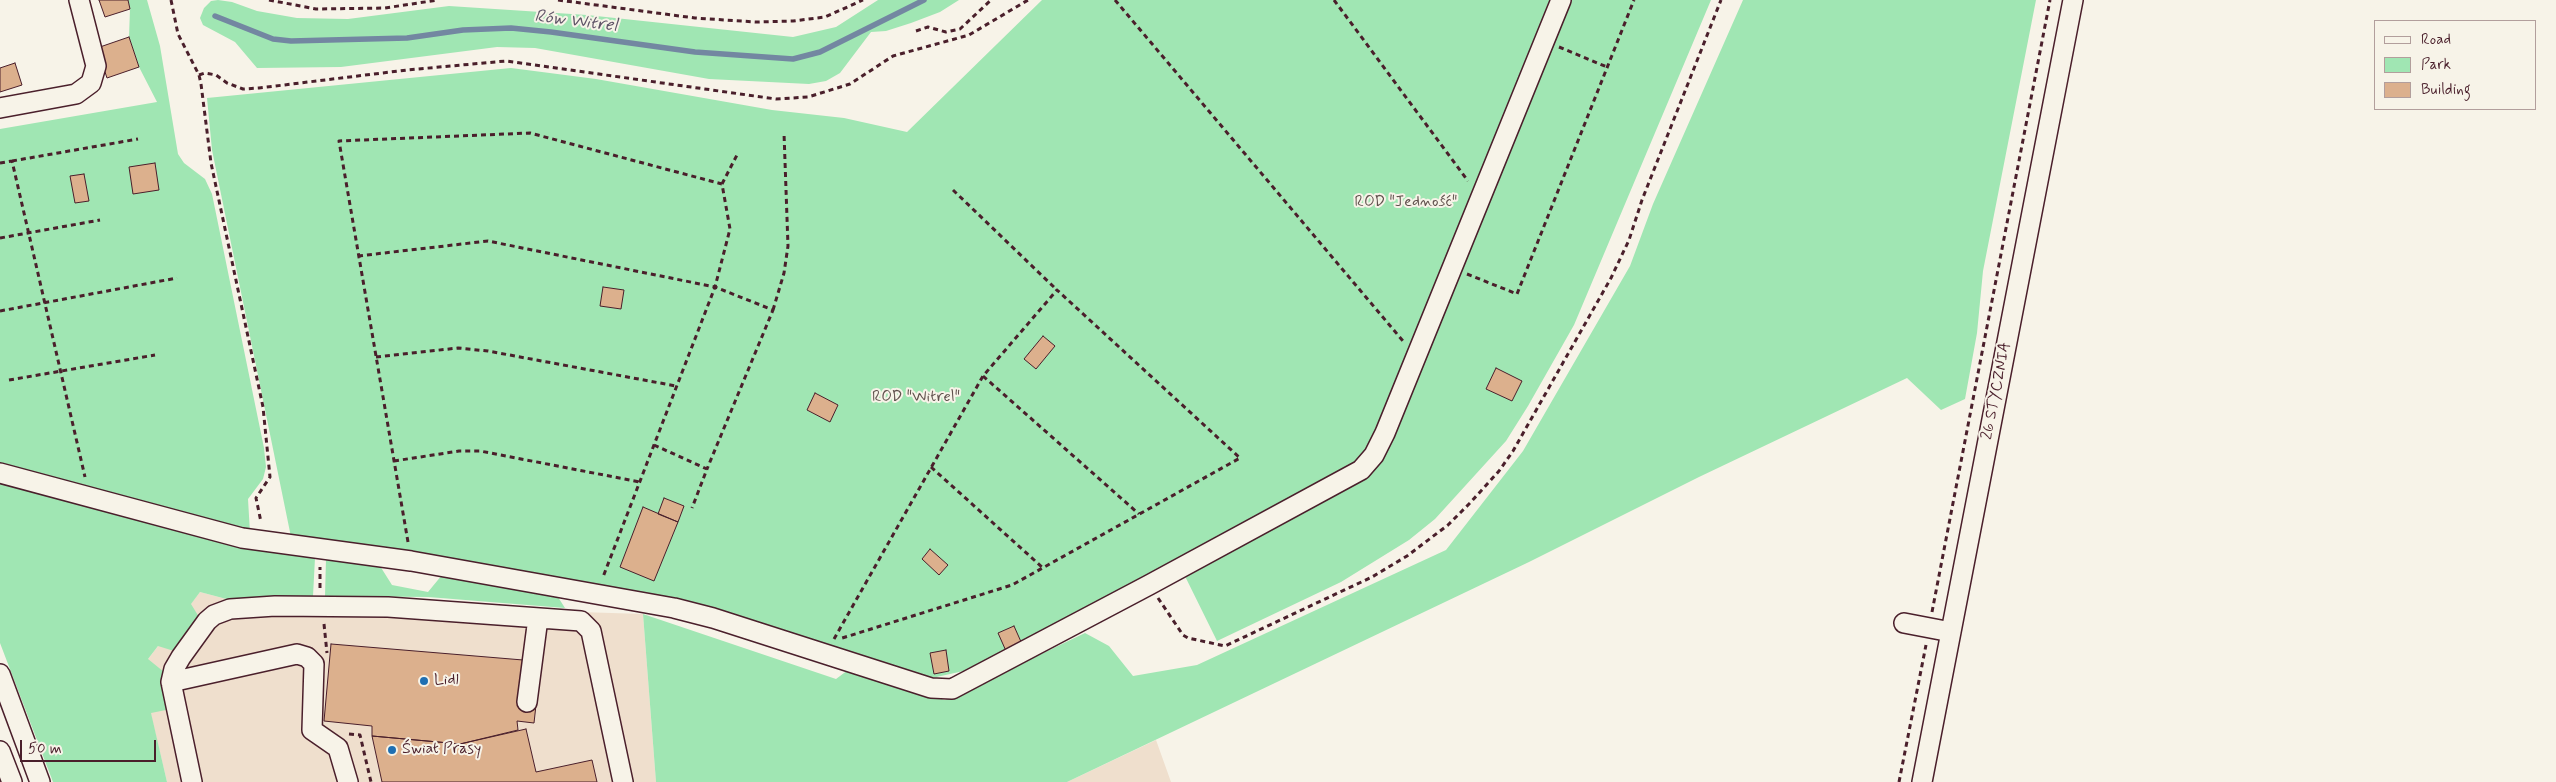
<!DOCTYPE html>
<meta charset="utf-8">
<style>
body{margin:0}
#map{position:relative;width:2556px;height:782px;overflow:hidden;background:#f7f3e8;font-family:Mynerve,sans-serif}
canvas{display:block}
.legend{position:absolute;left:2374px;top:20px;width:162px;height:90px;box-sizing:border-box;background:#f7f3e8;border:1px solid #b29e9c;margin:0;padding:6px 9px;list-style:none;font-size:15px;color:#4a1f2b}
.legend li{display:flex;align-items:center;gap:10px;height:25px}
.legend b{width:25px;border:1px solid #b29e9c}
.scale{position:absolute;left:20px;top:740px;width:136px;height:22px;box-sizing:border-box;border:2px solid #4a1f2b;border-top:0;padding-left:6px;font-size:15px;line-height:18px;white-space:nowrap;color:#4a1f2b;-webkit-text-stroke:4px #f7f3e8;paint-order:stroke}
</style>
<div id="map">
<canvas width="2556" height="782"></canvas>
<ul class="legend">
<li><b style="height:6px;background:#f7f3e8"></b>Road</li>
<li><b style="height:14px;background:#a0e6b3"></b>Park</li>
<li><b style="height:14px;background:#dcb08d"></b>Building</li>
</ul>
<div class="scale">50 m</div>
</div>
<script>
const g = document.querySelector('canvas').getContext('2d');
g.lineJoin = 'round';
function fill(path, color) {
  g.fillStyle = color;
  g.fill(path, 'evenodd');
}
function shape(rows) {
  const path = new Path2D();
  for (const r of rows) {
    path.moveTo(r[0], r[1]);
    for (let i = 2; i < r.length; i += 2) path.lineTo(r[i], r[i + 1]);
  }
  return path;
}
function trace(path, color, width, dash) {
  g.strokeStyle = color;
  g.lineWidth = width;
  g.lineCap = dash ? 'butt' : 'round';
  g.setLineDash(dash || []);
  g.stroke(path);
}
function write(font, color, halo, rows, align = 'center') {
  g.font = font + ' Mynerve,sans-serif';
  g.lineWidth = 4;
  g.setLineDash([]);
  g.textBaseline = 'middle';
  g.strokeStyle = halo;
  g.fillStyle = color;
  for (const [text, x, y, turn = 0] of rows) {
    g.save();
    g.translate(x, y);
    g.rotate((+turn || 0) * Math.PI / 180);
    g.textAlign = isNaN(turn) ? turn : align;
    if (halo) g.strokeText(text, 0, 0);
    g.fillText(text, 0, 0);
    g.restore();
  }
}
const built = shape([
 [200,592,234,601,643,614,656,782,167,782,146,694,148,659],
 [1156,740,1171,782,1067,782]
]);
const green = shape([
 [128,0,147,0,160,46,178,154,184,163,205,179,212,194,264,448,266,467,263,479,248,499,250,533,0,468,0,129,157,102,139,67,129,37,130,9],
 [218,0,232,2,257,11,297,18,348,19,449,6,587,15,793,37,836,27,878,0,959,0,940,12,911,23,886,31,871,32,840,73,826,81,809,84,709,79,535,48,497,47,341,67,257,68,235,42,203,25,200,18,204,8,211,1],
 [1042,0,1711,0,1574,325,1528,406,1506,441,1435,519,1409,540,1341,582,1217,641,1178,562,968,670,923,680,700,608,291,537,212,150,207,98,511,68,596,79,772,110,844,118,907,132],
 [1743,0,2036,0,1983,271,1977,333,1965,399,1941,410,1907,378,1699,477,1529,562,1067,782,656,782,643,614,836,679,848,670,945,700,1085,633,1109,646,1133,676,1197,665,1446,550,1523,451,1630,266,1653,204],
 [0,479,107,508,315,558,313,596,234,601,200,592,191,604,199,617,184,640,174,651,158,646,148,659,164,672,166,710,151,713,167,782,53,782,0,643],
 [326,559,380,566,392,585,428,592,442,575,556,594,565,608,428,597,325,596]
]);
const stream = shape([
 [215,16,273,39,291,41,407,38,463,30,511,28,551,32,695,52,793,59,820,52,924,0]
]);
const building = shape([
 [99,0,128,0,130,9,105,17,99,0],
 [129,37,139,67,107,78,97,48,129,37],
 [15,63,22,85,0,92,0,68,15,63],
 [155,163,159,190,133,194,129,167,155,163],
 [84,174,89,201,75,203,70,176,84,174],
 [603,287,624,290,621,309,600,306,603,287],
 [1043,336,1055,346,1036,369,1024,359,1043,336],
 [1496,368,1522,381,1512,401,1486,389,1496,368],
 [815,393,838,405,830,422,807,410,815,393],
 [664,498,684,506,678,522,658,514,664,498],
 [643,507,678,522,654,581,620,567,643,507],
 [930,549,948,565,939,575,922,559,930,549],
 [1014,626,1022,644,1006,651,998,633,1014,626],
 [331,644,523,660,518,703,536,705,534,723,517,721,518,730,460,744,372,736,372,726,324,721,331,644],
 [946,650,949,671,934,674,930,653,946,650],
 [526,729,536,772,592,760,597,782,382,782,372,736,460,744,526,729]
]);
const path = shape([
 [171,0,178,34,199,75,201,84,211,163,263,407,270,477,256,498,261,522],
 [269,0,316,9,385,8,438,0],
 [558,0,695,18,756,22,793,21,825,17,863,0],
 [1115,0,1403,341],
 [1334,0,1468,181],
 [916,31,928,27,946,32,960,29,991,0],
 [1559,47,1607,67],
 [199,75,205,73,216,75,227,83,243,89,259,88,407,70,506,61,776,99,808,97,850,84,893,56,969,35,1028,0],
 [12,161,138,139],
 [0,163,12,161,85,477],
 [722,184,738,153],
 [953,190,1057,290],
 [0,238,100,220],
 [358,256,488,241,715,287,773,310,707,469],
 [1467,274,1517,294,1634,0],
 [773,310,784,273,788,246,784,133],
 [0,311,177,278],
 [376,357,458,348,488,351,676,386],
 [983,376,1139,514],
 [9,380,155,355],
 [654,445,707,469,692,508],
 [394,461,459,451,480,451,640,482],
 [931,467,1043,568],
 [408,542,339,141,530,133,722,184,730,229,715,287,603,577],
 [320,588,320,567],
 [1158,598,1183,635,1188,638,1225,646,1372,577,1407,556,1448,525,1470,503,1499,471,1513,451,1611,278,1629,240,1642,200,1721,0],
 [1932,612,2050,0],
 [324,624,327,653],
 [834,639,983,376,1057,290,1240,458,1012,585,839,639],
 [349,734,360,735,371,782],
 [1899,782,1926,645]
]);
const minor = shape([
 [0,108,76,94,91,83,96,66,79,0],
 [0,473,242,538,411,561,674,608,713,618,931,688,952,689,1149,585,1361,470,1374,455,1385,433,1561,0],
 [1904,623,1951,632],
 [0,674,40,782],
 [171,682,174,669,181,657,207,621,214,615,230,609,275,606,388,607,581,621,591,631,623,782],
 [527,702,538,618],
 [0,751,12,782],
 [192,782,171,682,297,654,307,657,314,664,312,730,338,748,348,782],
 [1922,782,2073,0]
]);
const markers = [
 [424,681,5,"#1f6fb2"],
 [392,750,5,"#1f6fb2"]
];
const parkNames = [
 ["ROD \"Jedność\"",1406,203],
 ["ROD \"Witrel\"",916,398]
];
const streetNames = [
 ["26 STYCZNIA",1997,391,-79]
];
const poiNames = [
 ["Lidl",434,681],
 ["Świat Prasy",402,750]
];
const waterNames = [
 ["Rów Witrel",576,22,7]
];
fill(built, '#efdfcd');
fill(green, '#a0e6b3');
trace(stream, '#7387a1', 5.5);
fill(building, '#dcb08d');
trace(building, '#4a1f2b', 1);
trace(minor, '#4a1f2b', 22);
trace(path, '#4a1f2b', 3, [5, 4]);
trace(minor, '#f7f3e8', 19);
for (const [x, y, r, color] of markers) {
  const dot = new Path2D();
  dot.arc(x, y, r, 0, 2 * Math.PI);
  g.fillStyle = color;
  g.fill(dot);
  trace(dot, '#f7f3e8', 2);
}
write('16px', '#60514d', '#f7f3e8', parkNames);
write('16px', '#4a1f2b', '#f7f3e8', streetNames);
write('16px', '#4a1f2b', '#f7f3e8', poiNames, 'left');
write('italic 18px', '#5e5366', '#f7f3e8', waterNames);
</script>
